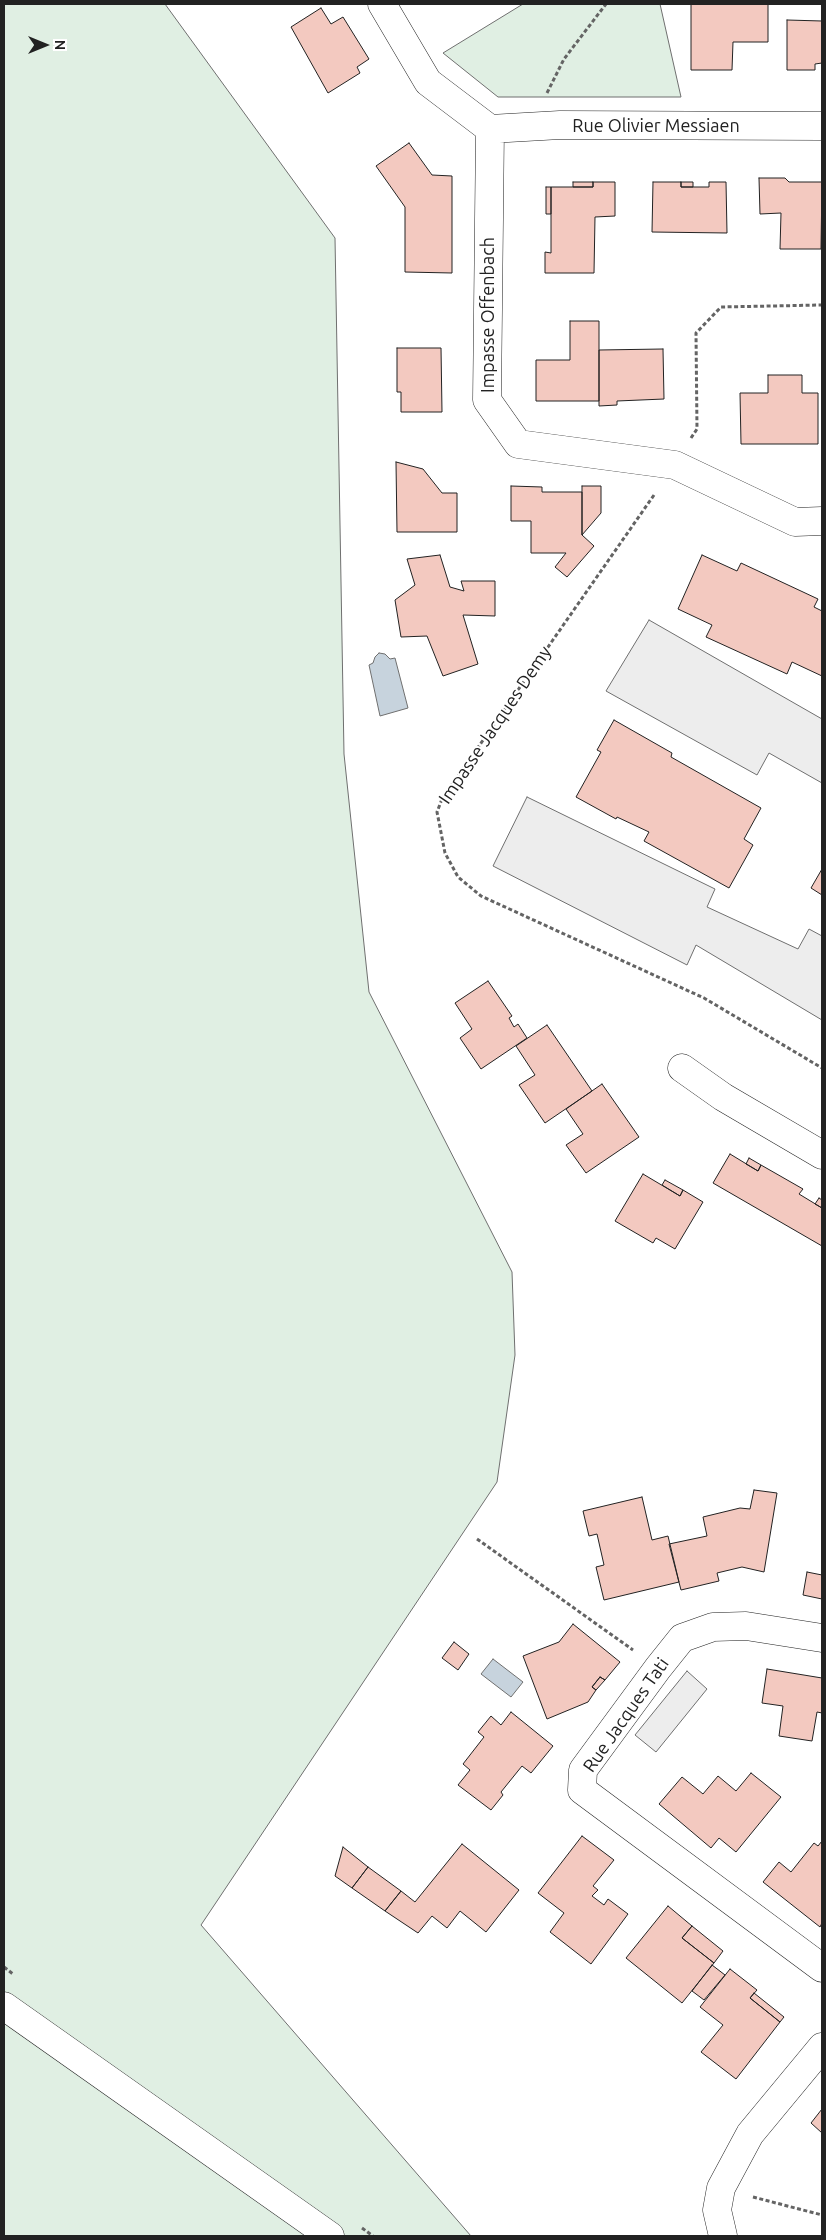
<!DOCTYPE html>
<style>
body{margin:0}
#map{position:relative;width:826px;height:2240px;overflow:hidden;background:#fff;font-family:Ubuntu,sans-serif}
canvas{display:block}
.frame{position:absolute;inset:0;border:5px solid #222;pointer-events:none}
.north{position:absolute;left:20px;top:20px;width:50px;height:50px;-webkit-text-stroke:4px #fff;paint-order:stroke;rotate:90deg;font-size:14px;font-weight:700;line-height:20px;text-align:center;color:#222}
.north::after{content:'';display:block;margin:auto;width:18px;height:22px;background:#222;clip-path:polygon(50% 0,100% 100%,50% 72%,0 100%)}
</style>
<div id="map">
<canvas width="826" height="2240"></canvas>
<div class="frame"></div>
<div class="north">N</div>
</div>
<script>
const g = document.querySelector('canvas').getContext('2d');
g.lineJoin = 'round';
function fill(path, color) {
  g.fillStyle = color;
  g.fill(path, 'evenodd');
}
function shape(rows) {
  const path = new Path2D();
  for (const r of rows) {
    path.moveTo(r[0], r[1]);
    for (let i = 2; i < r.length; i += 2) path.lineTo(r[i], r[i + 1]);
  }
  return path;
}
function trace(path, color, width, dash) {
  g.strokeStyle = color;
  g.lineWidth = width;
  g.lineCap = dash ? 'butt' : 'round';
  g.setLineDash(dash || []);
  g.stroke(path);
}
function write(font, color, halo, rows, align = 'center') {
  g.font = font + ' Ubuntu,sans-serif';
  g.lineWidth = 4;
  g.setLineDash([]);
  g.textBaseline = 'middle';
  g.strokeStyle = halo;
  g.fillStyle = color;
  for (const [text, x, y, turn = 0] of rows) {
    g.save();
    g.translate(x, y);
    g.rotate((+turn || 0) * Math.PI / 180);
    g.textAlign = isNaN(turn) ? turn : align;
    if (halo) g.strokeText(text, 0, 0);
    g.fillText(text, 0, 0);
    g.restore();
  }
}
const green = shape([
 [4,4,165,4,335,238,344,754,369,992,512,1272,515,1355,497,1482,201,1925,471,2236,4,2236,4,4],
 [523,4,660,4,681,97,498,97,443,53,523,4]
]);
const parking = shape([
 [649,620,822,719,822,783,769,753,757,775,606,691,649,620],
 [527,797,715,889,707,907,798,949,809,929,822,936,822,1020,696,945,687,965,493,866,527,797],
 [687,1671,707,1689,656,1752,635,1735,687,1671]
]);
const water = shape([
 [379,653,385,654,390,659,395,658,408,708,380,716,369,665,373,663,375,657,379,653],
 [493,1659,523,1682,511,1697,481,1674,493,1659]
]);
const building = shape([
 [691,4,768,4,768,42,733,42,732,70,691,70,691,4],
 [321,8,331,24,343,17,369,59,357,67,360,73,328,93,291,27,321,8],
 [787,20,822,21,822,63,815,64,815,70,787,70,787,20],
 [409,143,432,175,452,176,452,273,405,272,405,207,376,166,409,143],
 [759,178,785,178,789,182,822,182,821,249,780,249,781,213,760,214,759,178],
 [573,182,593,182,593,187,573,187,573,182],
 [593,182,615,182,615,216,595,217,594,273,545,273,545,252,551,253,551,187,593,187,593,182],
 [653,182,681,182,681,187,709,187,709,182,726,182,727,233,652,232,653,182],
 [681,182,693,182,693,187,681,187,681,182],
 [546,187,551,187,551,214,546,214,546,187],
 [570,321,599,321,599,401,536,401,536,360,570,360,570,321],
 [397,348,441,348,442,412,401,412,401,392,397,392,397,348],
 [663,349,664,399,617,401,617,405,599,406,599,350,663,349],
 [768,375,802,375,802,393,818,393,818,444,741,444,740,393,768,393,768,375],
 [396,462,423,469,442,493,457,493,457,532,397,532,396,462],
 [511,486,542,487,542,492,582,492,582,535,594,546,567,577,555,567,566,553,531,553,531,521,511,521,511,486],
 [582,486,601,486,601,513,582,535,582,486],
 [440,555,450,587,464,591,461,581,495,581,495,616,463,615,478,664,443,676,427,636,401,637,395,600,415,585,407,559,440,555],
 [702,555,737,571,741,563,818,599,814,607,822,611,822,676,792,662,787,674,706,637,712,625,678,609,702,555],
 [614,720,672,753,671,757,761,808,744,839,753,845,729,888,644,841,649,832,617,817,616,819,576,797,601,752,597,750,614,720],
 [822,869,822,895,811,888,822,869],
 [488,981,512,1016,509,1018,514,1027,518,1024,527,1038,481,1069,460,1038,472,1029,455,1003,488,981],
 [547,1025,592,1091,545,1123,519,1085,535,1075,516,1046,547,1025],
 [602,1084,639,1137,586,1173,566,1145,583,1134,566,1109,602,1084],
 [730,1154,758,1171,761,1165,803,1189,799,1194,822,1208,822,1246,713,1183,730,1154],
 [749,1158,761,1165,758,1171,746,1164,749,1158],
 [643,1174,680,1196,683,1190,703,1202,675,1249,656,1238,653,1243,615,1221,643,1174],
 [665,1180,683,1190,680,1196,662,1185,665,1180],
 [819,1198,822,1200,822,1208,815,1204,819,1198],
 [754,1490,777,1493,764,1572,742,1567,717,1573,719,1581,681,1590,669,1544,707,1536,703,1517,740,1508,750,1509,754,1490],
 [642,1497,652,1540,668,1536,679,1582,604,1600,596,1567,604,1565,597,1534,589,1536,583,1511,642,1497],
 [807,1572,822,1575,822,1599,803,1595,807,1572],
 [573,1624,620,1662,605,1680,600,1677,592,1687,596,1690,588,1702,547,1719,523,1656,559,1642,573,1624],
 [454,1642,469,1654,458,1670,442,1658,454,1642],
 [767,1669,822,1678,822,1713,817,1712,812,1741,779,1736,783,1706,762,1703,767,1669],
 [600,1677,605,1680,596,1690,592,1687,600,1677],
 [511,1712,553,1746,531,1773,522,1766,501,1792,503,1795,491,1810,458,1785,470,1770,463,1764,484,1737,478,1732,491,1716,501,1725,511,1712],
 [751,1773,781,1797,736,1852,719,1838,711,1848,659,1804,682,1777,703,1794,718,1776,736,1791,751,1773],
 [582,1836,614,1860,593,1886,598,1890,592,1896,604,1905,608,1899,628,1914,591,1964,550,1932,564,1913,538,1893,582,1836],
 [822,1841,822,1923,820,1927,763,1882,779,1862,791,1872,814,1843,818,1846,822,1841],
 [462,1844,519,1890,486,1932,460,1911,447,1928,432,1916,418,1933,385,1911,401,1891,415,1902,462,1844],
 [343,1847,368,1867,352,1888,335,1876,343,1847],
 [368,1867,401,1891,385,1911,352,1888,368,1867],
 [668,1906,692,1926,682,1938,714,1963,682,2003,626,1958,668,1906],
 [692,1926,723,1951,714,1963,682,1938,692,1926],
 [712,1965,725,1975,704,2000,692,1991,712,1965],
 [730,1969,757,1990,750,1998,780,2022,736,2079,701,2052,723,2025,700,2007,730,1969],
 [754,1993,784,2017,780,2022,750,1998,754,1993],
 [822,2109,822,2133,811,2123,822,2109]
]);
const path = shape([
 [547,93,564,59,606,4],
 [691,438,697,429,696,333,721,307,822,305],
 [654,495,442,799,437,812,445,853,458,877,481,896,704,998,822,1068],
 [477,1539,633,1650],
 [4,1967,13,1974],
 [753,2197,822,2215],
 [362,2228,373,2236]
]);
const minor = shape([
 [382,4,428,82,490,129],
 [490,129,487,400,518,444,675,465,795,522,822,521],
 [490,129,560,125,822,126],
 [682,1068,723,1097,822,1155],
 [822,1638,746,1626,713,1627,682,1638,658,1668,583,1770,582,1790,822,1968],
 [723,2236,717,2210,721,2188,750,2134,822,2047]
]);
const primary = shape([
 [4,2006,330,2236]
]);
const streetNames = [
 ["Rue Olivier Messiaen",656,126],
 ["Impasse Offenbach",488,315,-90],
 ["Impasse Jacques Demy",495,725,-56],
 ["Rue Jacques Tati",626,1715,-55]
];
fill(green, '#e0efe3');
trace(green, '#6f6f6f', 1);
fill(parking, '#ededed');
trace(parking, '#6f6f6f', 1);
fill(water, '#c7d3dd');
trace(water, '#6f6f6f', 1);
fill(building, '#f3c9c0');
trace(building, '#222', 1);
trace(minor, '#222', 29);
trace(primary, '#222', 29);
trace(path, '#646464', 3, [4, 2.5]);
trace(minor, '#fff', 28);
trace(primary, '#fff', 28);
write('18px', '#222', '#fff', streetNames);
</script>
